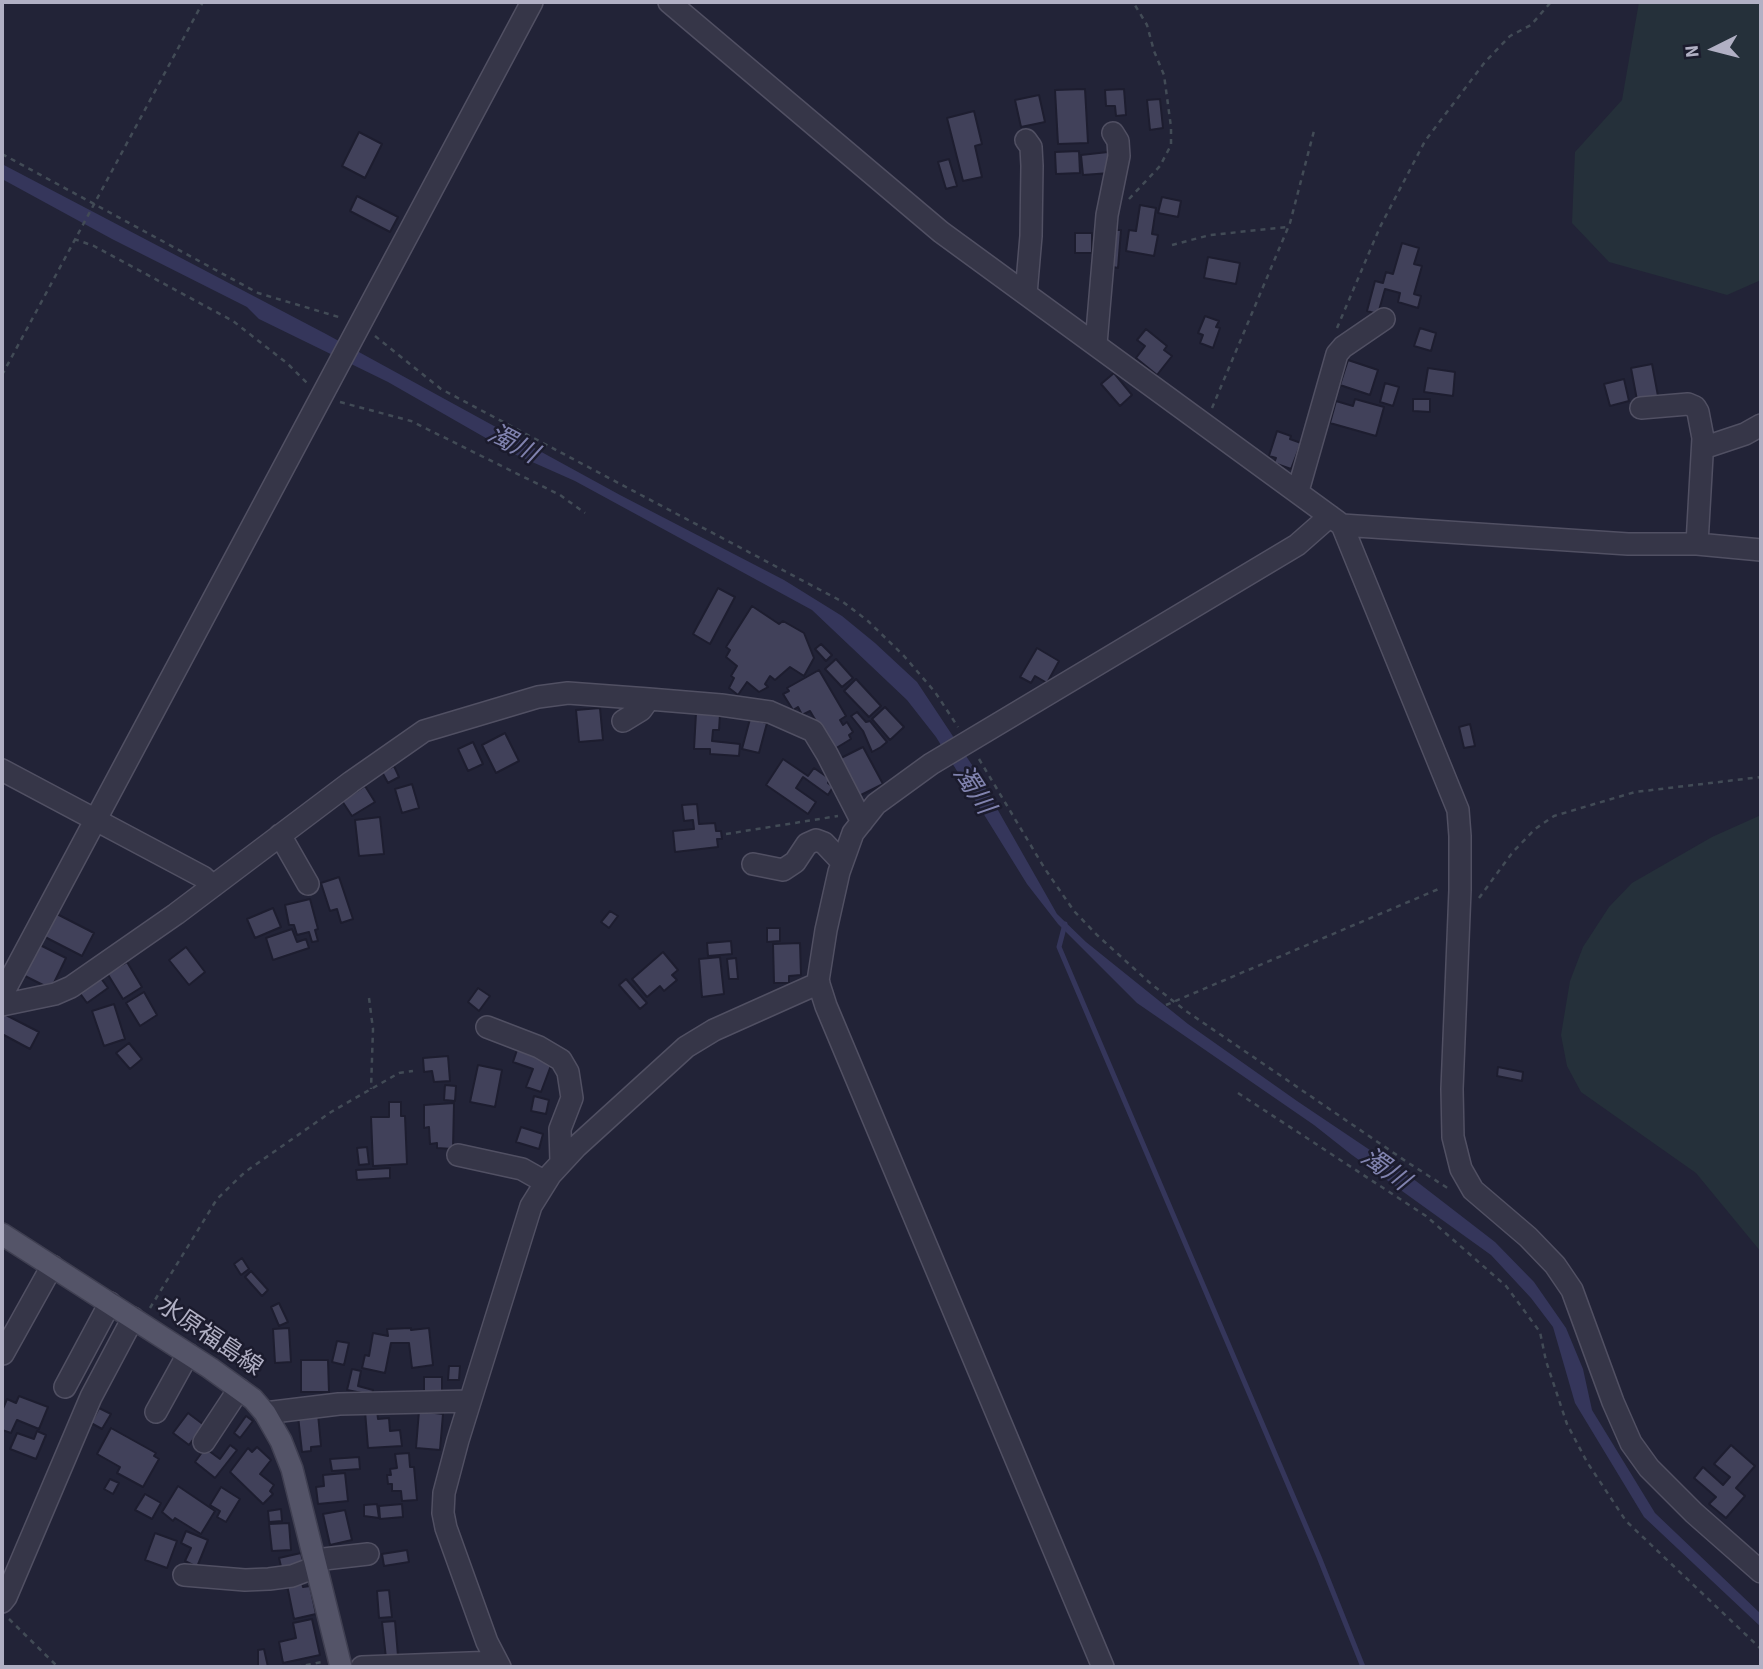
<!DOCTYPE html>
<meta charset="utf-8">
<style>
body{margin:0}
#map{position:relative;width:1763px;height:1669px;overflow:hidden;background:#222337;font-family:"Source Sans 3",sans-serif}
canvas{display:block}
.frame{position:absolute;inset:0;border:4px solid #b1b0c4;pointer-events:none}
.north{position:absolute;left:1679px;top:14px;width:70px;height:70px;-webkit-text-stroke:5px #1b1b2d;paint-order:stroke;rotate:264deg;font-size:19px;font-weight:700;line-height:28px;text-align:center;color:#b1b0c4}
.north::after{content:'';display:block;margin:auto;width:24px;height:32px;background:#b1b0c4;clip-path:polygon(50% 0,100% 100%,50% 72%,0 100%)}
</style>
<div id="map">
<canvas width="1763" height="1669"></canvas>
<div class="frame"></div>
<div class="north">N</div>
</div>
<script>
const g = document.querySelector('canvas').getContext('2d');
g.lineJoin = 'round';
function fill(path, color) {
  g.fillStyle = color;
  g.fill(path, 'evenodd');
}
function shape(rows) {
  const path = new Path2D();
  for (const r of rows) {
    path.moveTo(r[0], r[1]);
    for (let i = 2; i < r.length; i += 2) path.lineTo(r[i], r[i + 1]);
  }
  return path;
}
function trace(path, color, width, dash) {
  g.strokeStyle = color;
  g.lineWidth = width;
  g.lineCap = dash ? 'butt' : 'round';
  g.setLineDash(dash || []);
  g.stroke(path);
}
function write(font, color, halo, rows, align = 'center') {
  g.font = font + ' "Source Sans 3","Noto Sans JP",sans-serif';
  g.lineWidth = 5;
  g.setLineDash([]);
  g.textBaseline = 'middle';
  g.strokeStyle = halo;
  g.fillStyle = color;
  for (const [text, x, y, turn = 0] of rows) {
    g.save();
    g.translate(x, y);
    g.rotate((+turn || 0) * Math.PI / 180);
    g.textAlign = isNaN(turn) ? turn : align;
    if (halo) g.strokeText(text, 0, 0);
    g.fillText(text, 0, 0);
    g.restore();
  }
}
const green = shape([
 [1639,2,1761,2,1761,280,1727,295,1609,262,1572,223,1575,152,1622,100],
 [1761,815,1761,1252,1696,1173,1581,1092,1567,1066,1561,1035,1570,981,1583,947,1609,907,1632,883,1712,837]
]);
const water = shape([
 [2,164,326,334,620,495,784,580,842,616,875,643,917,682,974,768,1057,914,1086,942,1188,1024,1297,1101,1416,1181,1495,1242,1534,1282,1566,1328,1583,1369,1592,1410,1655,1513,1761,1614,1761,1627,1644,1517,1575,1403,1553,1327,1531,1298,1491,1255,1352,1155,1314,1125,1137,1003,1058,924,1027,884,936,737,907,700,812,610,575,481,512,453,388,382,259,319,247,307,112,239,2,179]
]);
const stream = shape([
 [1065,924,1059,947,1319,1557,1363,1667]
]);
const building = shape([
 [1085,89,1088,143,1058,144,1055,90,1085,89],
 [1124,89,1126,115,1116,116,1115,106,1106,106,1105,90,1124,89],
 [1039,95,1045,122,1021,127,1015,100,1039,95],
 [1160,99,1163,128,1150,130,1147,100,1160,99],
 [974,111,982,144,975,146,982,177,963,181,947,118,974,111],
 [359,132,382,144,365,178,342,166,359,132],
 [1079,151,1080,173,1056,174,1055,152,1079,151],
 [1108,152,1110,173,1083,175,1081,155,1108,152],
 [949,159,957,186,946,189,938,162,949,159],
 [357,196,398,217,390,232,350,211,357,196],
 [1162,197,1181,201,1178,217,1158,213,1162,197],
 [1140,205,1156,208,1152,234,1158,235,1154,256,1126,251,1129,230,1136,231,1140,205],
 [1116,230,1121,230,1118,268,1113,267,1116,230],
 [1075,233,1092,233,1092,253,1075,253,1075,233],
 [1402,243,1419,248,1414,264,1422,266,1414,294,1421,296,1418,308,1398,302,1400,293,1385,289,1378,314,1367,311,1375,281,1383,283,1386,272,1393,274,1402,243],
 [1208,257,1240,263,1236,284,1204,278,1208,257],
 [1205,316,1219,321,1216,327,1220,328,1213,348,1200,343,1203,335,1198,333,1205,316],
 [1420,328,1436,333,1431,351,1414,346,1420,328],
 [1146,329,1167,346,1164,350,1172,356,1157,375,1136,358,1145,346,1137,340,1146,329],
 [1348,360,1378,370,1370,395,1340,385,1348,360],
 [1652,364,1658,396,1637,400,1631,368,1652,364],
 [1428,368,1455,372,1453,396,1424,392,1428,368],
 [1114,373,1132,395,1120,406,1101,384,1114,373],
 [1624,379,1629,401,1610,406,1604,384,1624,379],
 [1385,383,1399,387,1393,406,1380,402,1385,383],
 [1355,399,1384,407,1376,436,1330,423,1336,401,1353,406,1355,399],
 [1413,399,1430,399,1430,412,1413,411,1413,399],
 [1277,431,1291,436,1290,439,1301,443,1291,469,1274,463,1276,458,1269,456,1277,431],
 [718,588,735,597,710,644,693,634,718,588],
 [752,606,779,624,783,621,804,633,814,658,804,676,790,667,775,680,770,676,765,684,768,687,759,692,747,682,738,695,729,688,734,678,731,676,737,666,726,657,730,650,726,647,752,606],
 [821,644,832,655,826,661,815,649,821,644],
 [1037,648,1059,661,1047,683,1035,676,1031,683,1020,677,1037,648],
 [836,659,853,678,842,687,825,669,836,659],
 [819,670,846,716,840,720,843,725,847,722,853,732,849,735,851,739,833,750,810,711,802,715,798,707,793,710,783,694,789,691,787,688,819,670],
 [856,679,881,706,869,717,844,691,856,679],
 [885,707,904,727,890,740,872,719,885,707],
 [600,708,603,740,579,742,576,710,600,708],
 [857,712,866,722,870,721,887,742,881,747,872,752,863,731,851,716,857,712],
 [696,713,720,714,719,730,713,730,712,741,740,744,739,756,710,754,710,749,694,749,696,713],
 [750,719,767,723,759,753,742,749,750,719],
 [1470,724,1475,746,1464,748,1459,727,1470,724],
 [505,733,519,761,496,773,482,745,505,733],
 [473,742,483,764,468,771,458,749,473,742],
 [863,747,883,784,859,796,839,759,863,747],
 [783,759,808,776,814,768,830,779,828,783,833,787,828,795,803,777,796,788,816,802,808,814,766,785,783,759],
 [394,766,399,777,388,783,382,772,394,766],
 [412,784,419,808,402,813,395,789,412,784],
 [365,786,375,802,352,816,342,801,365,786],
 [697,804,699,824,715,823,716,831,721,831,722,839,717,839,718,847,675,852,673,831,694,829,693,820,684,821,682,805,697,804],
 [380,817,384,854,359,856,355,820,380,817],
 [339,877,353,919,341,923,337,909,330,911,321,883,339,877],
 [310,899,318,929,315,930,318,941,312,942,309,932,297,935,294,925,289,925,285,905,310,899],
 [273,908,281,927,255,938,247,919,273,908],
 [610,911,618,916,609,928,601,922,610,911],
 [57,914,94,933,82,956,45,937,57,914],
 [767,928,780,928,780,941,767,942,767,928],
 [292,929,297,942,306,939,309,948,273,960,266,938,292,929],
 [731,941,732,954,708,956,707,943,731,941],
 [800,943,801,975,789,976,789,983,774,983,773,944,800,943],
 [38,944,66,958,51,989,23,975,38,944],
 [186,947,205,972,189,985,169,960,186,947],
 [663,952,678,970,672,975,677,980,664,991,660,986,647,997,632,979,663,952],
 [720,957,724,994,702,997,699,959,720,957],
 [736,958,738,979,729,979,727,959,736,958],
 [127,962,142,987,123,999,107,973,127,962],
 [100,977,108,988,87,1003,79,992,100,977],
 [626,979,647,1003,640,1009,619,985,626,979],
 [478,988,490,996,479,1011,468,1002,478,988],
 [144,992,157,1015,140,1026,126,1003,144,992],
 [114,1004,125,1039,104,1046,92,1011,114,1004],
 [2,1013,39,1032,30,1049,2,1034,2,1013],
 [129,1043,142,1059,130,1069,116,1053,129,1043],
 [518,1047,553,1060,541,1092,526,1087,533,1069,513,1062,518,1047],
 [448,1056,450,1081,434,1082,432,1071,424,1072,423,1058,448,1056],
 [478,1065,502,1070,495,1107,470,1102,478,1065],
 [1498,1067,1523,1072,1522,1081,1497,1076,1498,1067],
 [445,1085,456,1086,455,1101,444,1100,445,1085],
 [534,1096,549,1100,546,1114,531,1111,534,1096],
 [389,1102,401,1102,401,1116,405,1116,407,1164,373,1166,371,1117,389,1117,389,1102],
 [454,1103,453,1149,437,1148,437,1143,430,1144,429,1127,424,1128,424,1105,454,1103],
 [521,1127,543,1134,539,1149,516,1142,521,1127],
 [367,1147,369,1164,359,1165,357,1148,367,1147],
 [390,1168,390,1178,357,1180,356,1170,390,1168],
 [242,1258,249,1269,241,1275,234,1264,242,1258],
 [251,1271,268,1290,262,1296,245,1277,251,1271],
 [279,1303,288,1322,279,1326,271,1307,279,1303],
 [289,1328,291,1362,275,1363,273,1329,289,1328],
 [411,1328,411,1330,429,1328,433,1365,412,1368,409,1343,391,1343,385,1373,362,1368,365,1355,369,1356,373,1333,388,1336,387,1329,411,1328],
 [337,1341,349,1343,344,1365,332,1362,337,1341],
 [301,1360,328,1360,329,1392,301,1392,301,1360],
 [449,1366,460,1366,459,1380,448,1380,449,1366],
 [352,1369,361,1371,358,1386,373,1390,372,1395,347,1390,352,1369],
 [424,1377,442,1377,442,1392,424,1392,424,1377],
 [19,1396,48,1407,39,1429,17,1420,11,1433,2,1430,2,1411,7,1399,16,1403,19,1396],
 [99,1408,111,1414,102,1429,91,1423,99,1408],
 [377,1410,378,1419,389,1418,390,1431,400,1430,402,1446,368,1448,365,1411,377,1410],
 [419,1411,443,1414,440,1450,416,1448,419,1411],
 [188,1413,204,1425,189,1445,173,1433,188,1413],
 [318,1414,321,1446,311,1447,311,1451,302,1452,298,1416,318,1414],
 [246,1416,253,1421,240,1438,234,1433,246,1416],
 [111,1428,156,1453,154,1456,159,1459,143,1487,117,1473,120,1467,97,1454,111,1428],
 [37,1431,46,1435,36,1459,10,1449,17,1433,34,1439,37,1431],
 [230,1445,237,1450,215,1478,195,1462,205,1448,220,1459,230,1445],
 [1731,1445,1755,1466,1736,1488,1745,1496,1726,1518,1709,1504,1716,1497,1694,1478,1703,1467,1723,1485,1730,1477,1714,1464,1731,1445],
 [257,1447,271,1460,260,1474,274,1485,270,1491,273,1494,263,1504,230,1472,248,1448,252,1452,257,1447],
 [409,1453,410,1467,414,1467,417,1500,402,1501,401,1491,392,1491,392,1484,388,1484,387,1475,391,1475,390,1469,397,1468,395,1454,409,1453],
 [359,1457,360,1469,332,1471,330,1459,359,1457],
 [345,1473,348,1501,318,1504,316,1487,324,1486,323,1475,345,1473],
 [110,1479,119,1483,113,1494,104,1489,110,1479],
 [178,1486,215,1511,201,1534,175,1518,173,1521,162,1512,178,1486],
 [221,1487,240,1499,226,1522,217,1517,220,1511,210,1505,221,1487],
 [145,1494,161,1503,152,1519,135,1510,145,1494],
 [377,1504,379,1518,364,1516,364,1505,377,1504],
 [402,1504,403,1517,380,1519,379,1506,402,1504],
 [281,1509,282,1521,269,1522,268,1511,281,1509],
 [345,1510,352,1540,330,1545,323,1514,345,1510],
 [289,1523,291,1550,272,1551,269,1524,289,1523],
 [186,1531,208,1540,197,1567,185,1561,191,1548,181,1543,186,1531],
 [155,1533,177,1541,167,1568,145,1560,155,1533],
 [407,1550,409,1562,384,1566,382,1554,407,1550],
 [301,1553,304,1565,282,1571,279,1558,301,1553],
 [302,1582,303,1587,310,1586,316,1614,294,1619,287,1585,302,1582],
 [389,1590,392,1617,379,1618,377,1591,389,1590],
 [312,1619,320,1655,283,1663,279,1642,296,1638,293,1623,312,1619],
 [395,1621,398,1656,386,1658,382,1622,395,1621],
 [264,1649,268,1667,258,1667,258,1650,264,1649]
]);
const path = shape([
 [2,154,258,293,342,318],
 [1129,199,1160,166,1171,145,1171,127,1164,75,1154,51,1147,25,1133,2],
 [74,239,94,246,233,321,288,364,308,384],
 [1172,245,1210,235,1288,227],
 [1337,328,1380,227,1425,141,1485,62,1510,36,1531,25,1551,2],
 [375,336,441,389,843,602,868,621,904,656,935,692,958,727],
 [2,375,203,2],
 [340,402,411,421,560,495,585,513],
 [1212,408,1290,223,1315,127],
 [979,759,1045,869,1074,911,1097,935,1150,983,1186,1011,1407,1162,1449,1189],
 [726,834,838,816],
 [1479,898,1512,853,1535,829,1554,816,1635,792,1761,777],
 [369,998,373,1029,371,1089],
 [1166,1005,1441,888],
 [1238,1093,1426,1216,1506,1286,1540,1332,1546,1361,1567,1424,1587,1462,1626,1521,1761,1649],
 [150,1308,217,1199,245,1172,331,1112,399,1073,413,1071],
 [9,1619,58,1667],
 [296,1667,322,1662]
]);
const minor = shape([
 [669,2,941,232,1342,525,1458,810,1460,836,1460,890,1452,1089,1453,1137,1461,1169,1473,1190,1528,1237,1555,1265,1572,1290,1613,1402,1631,1443,1649,1468,1694,1513,1761,1572],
 [1026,140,1031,147,1032,166,1031,236,1026,294],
 [1096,344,1107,215,1119,156,1118,141,1113,133],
 [1641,408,1688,404,1695,407,1698,412,1703,438,1697,544],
 [1703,448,1745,434,1761,425],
 [1298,491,1337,354,1343,347,1384,319],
 [1342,525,1628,544,1697,544,1761,550],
 [623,721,641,710,649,699],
 [2,770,203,877,213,886],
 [280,835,308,884],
 [753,864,783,870,795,862,807,844,816,840,824,843,842,862],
 [2,995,532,2],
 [2,1005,55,994,71,987,176,914,351,782,424,731,538,697,568,693,649,699,721,705,770,712,813,731,827,754,862,822],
 [487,1027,539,1047,561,1060,568,1072,572,1098,560,1129,561,1162],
 [458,1155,522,1169,545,1182],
 [3,1354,52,1266],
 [65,1387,110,1303],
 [156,1412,188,1354],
 [265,1413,339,1404,470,1401],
 [204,1442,239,1389],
 [315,1560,368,1554],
 [184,1575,245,1580,269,1579,292,1576,316,1567],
 [2,1602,6,1597,91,1397,133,1318],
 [362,1667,496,1662],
 [500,1667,487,1642,446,1528,443,1513,444,1493,458,1440,531,1206,551,1174,576,1147,686,1047,714,1030,819,983],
 [1103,1667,826,1006,818,981,826,930,839,872,853,833,876,804,931,764,1297,545,1330,516]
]);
const major = shape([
 [2,1234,210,1368,253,1399,265,1413,281,1441,292,1469,341,1667]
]);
const streetNames = [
 ["水原福島線",209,1338,34]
];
const waterNames = [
 ["濁川",512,446,28],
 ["濁川",972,791,57],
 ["濁川",1384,1171,36]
];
fill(green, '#25303a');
fill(water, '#35365b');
trace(stream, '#35365b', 5);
fill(building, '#41415a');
trace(building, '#1d1d2f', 2);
trace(minor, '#515063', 24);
trace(major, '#3f3f51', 24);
trace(path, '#424b56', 2.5, [5, 5]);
trace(minor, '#363648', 21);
trace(major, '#545468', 21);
write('24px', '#b1b0c4', '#1b1b2d', streetNames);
write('italic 26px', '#8183af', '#1b1b2d', waterNames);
</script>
